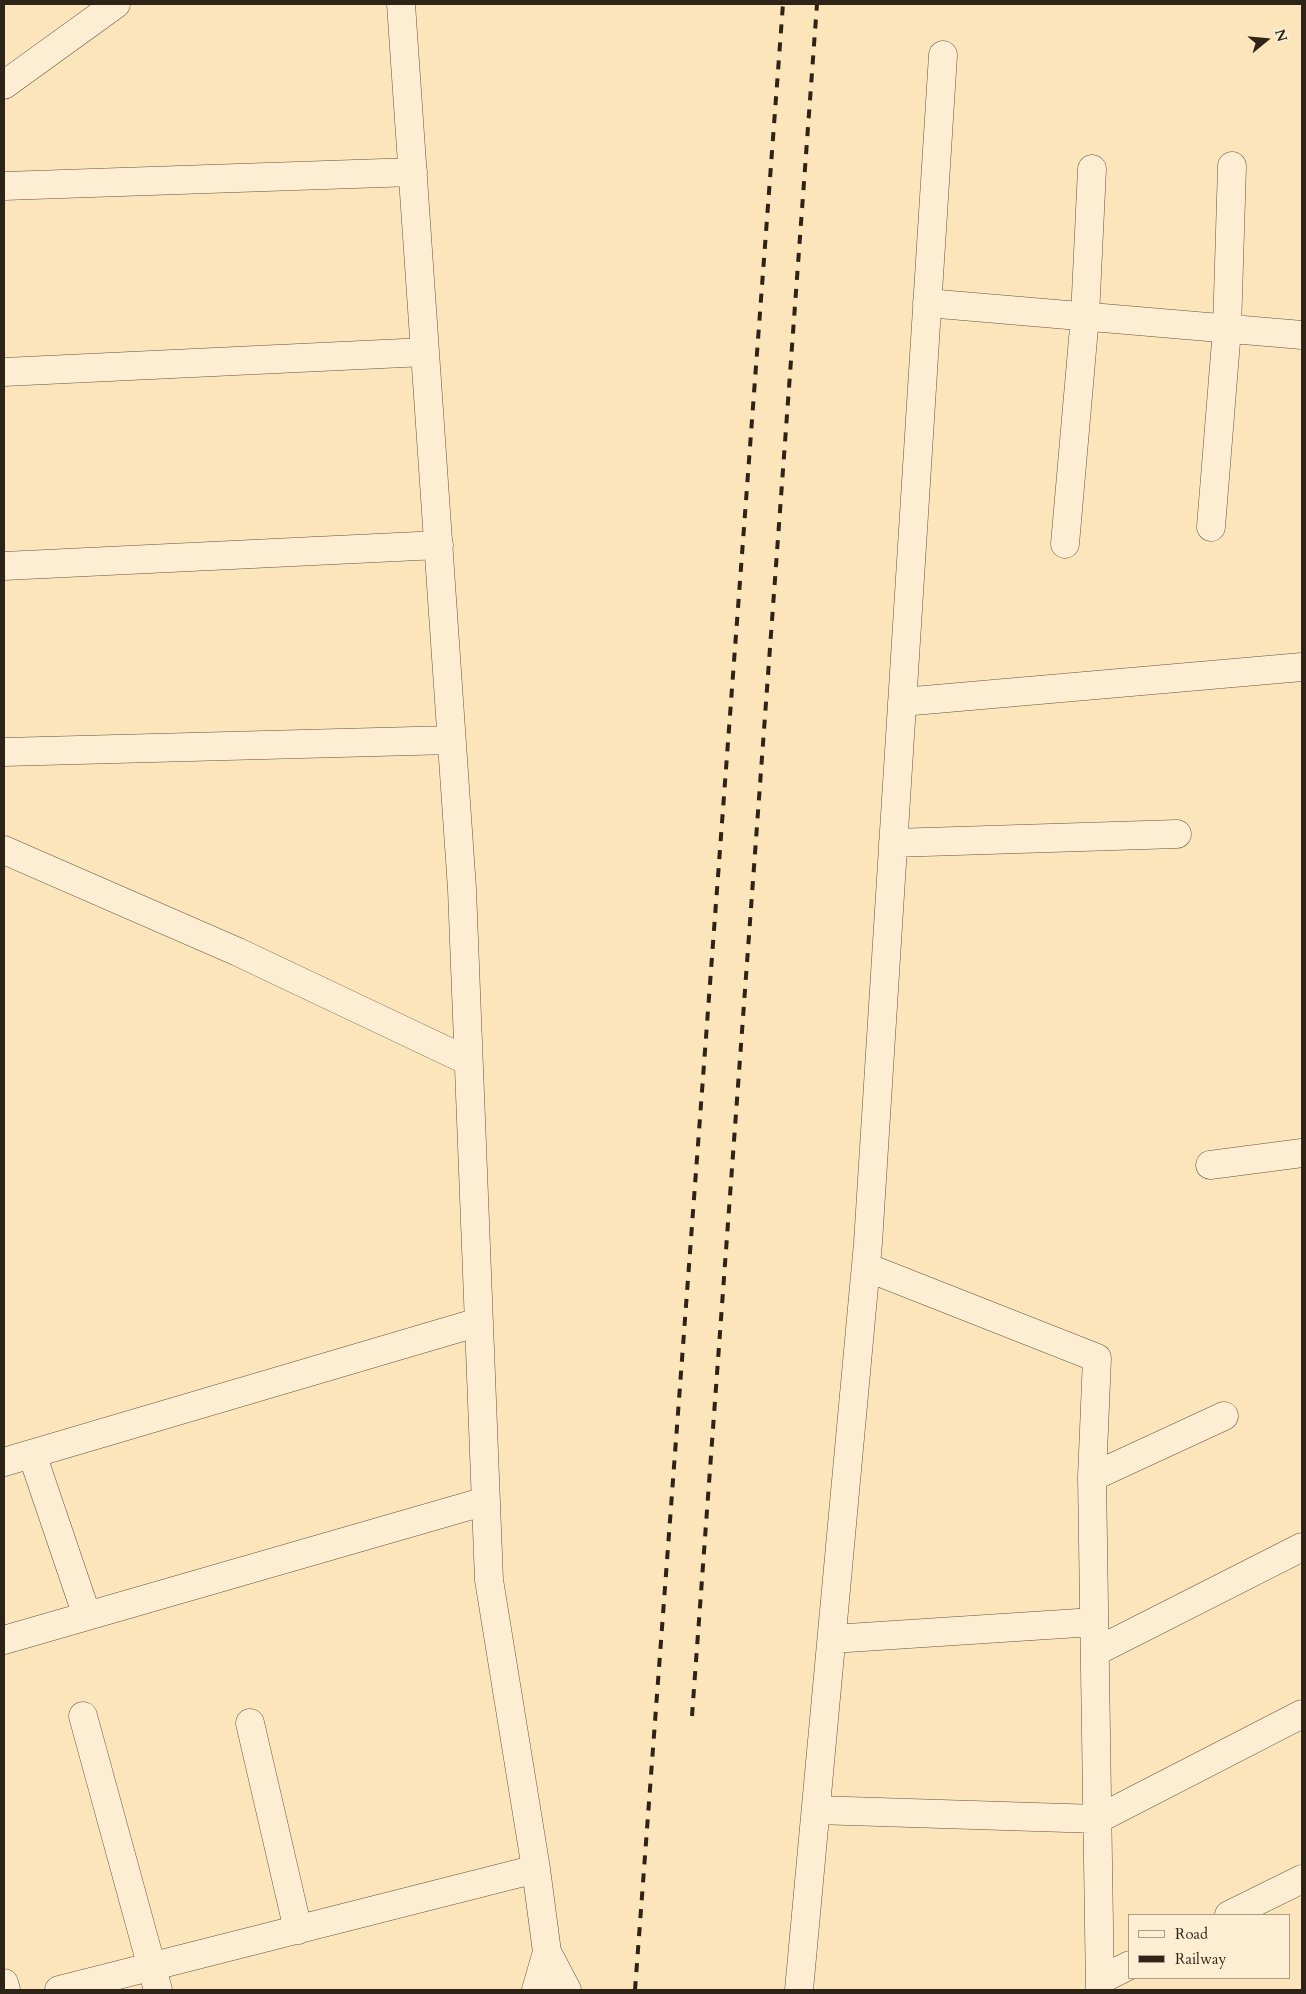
<!DOCTYPE html>
<style>
body{margin:0}
#map{position:relative;width:1306px;height:1994px;overflow:hidden;background:#fce4bb;font-family:Cardo,serif}
canvas{display:block}
.frame{position:absolute;inset:0;border:5px solid #2d2316;pointer-events:none}
.legend{position:absolute;left:1128px;top:1914px;width:162px;height:65px;box-sizing:border-box;background:#fdedd3;border:1px solid #aa9c87;margin:0;padding:6px 9px;list-style:none;font-size:15px;color:#2d2316}
.legend li{display:flex;align-items:center;gap:10px;height:25px}
.legend b{width:25px;border:1px solid #aa9c87}
.north{position:absolute;left:1241px;top:15px;width:50px;height:50px;-webkit-text-stroke:4px #fdedd3;paint-order:stroke;rotate:73deg;font-size:14px;font-weight:700;line-height:20px;text-align:center;color:#2d2316}
.north::after{content:'';display:block;margin:auto;width:18px;height:22px;background:#2d2316;clip-path:polygon(50% 0,100% 100%,50% 72%,0 100%)}
</style>
<div id="map">
<canvas width="1306" height="1994"></canvas>
<div class="frame"></div>
<ul class="legend">
<li><b style="height:6px;background:#fdedd3"></b>Road</li>
<li><b style="height:6px;background:#2d2316"></b>Railway</li>
</ul>
<div class="north">N</div>
</div>
<script>
const g = document.querySelector('canvas').getContext('2d');
g.lineJoin = 'round';
function shape(rows) {
  const path = new Path2D();
  for (const r of rows) {
    path.moveTo(r[0], r[1]);
    for (let i = 2; i < r.length; i += 2) path.lineTo(r[i], r[i + 1]);
  }
  return path;
}
function trace(path, color, width, dash) {
  g.strokeStyle = color;
  g.lineWidth = width;
  g.lineCap = dash ? 'butt' : 'round';
  g.setLineDash(dash || []);
  g.stroke(path);
}
const minor = shape([
 [401,4,462,889,489,1580,536,1869,547,1952,567,1990],
 [4,85,116,4],
 [4,186,413,172],
 [927,303,1302,335],
 [4,372,425,352],
 [1211,527,1227,329,1232,166],
 [1065,544,1085,316,1092,169],
 [4,566,439,545],
 [902,702,1302,667],
 [4,752,451,740],
 [893,843,1177,834],
 [4,850,238,952,468,1061],
 [1210,1165,1302,1153],
 [866,1267,1097,1358,1092,1477,1100,1990],
 [32,1454,87,1616],
 [4,1462,479,1322],
 [1092,1477,1224,1416],
 [832,1639,1094,1622],
 [4,1640,486,1501],
 [1095,1652,1302,1547],
 [83,1716,158,1990],
 [250,1723,298,1930],
 [816,1810,1098,1819,1302,1714],
 [1229,1915,1302,1879],
 [1100,1980,1130,1965],
 [4,1983,6,1990],
 [59,1990,536,1869],
 [536,1990,547,1952],
 [799,1990,868,1243,943,55]
]);
const rail = shape([
 [692,1716,817,4],
 [635,1990,783,4]
]);
trace(minor, '#61533f', 29);
trace(minor, '#fdedd3', 28);
trace(rail, '#2d2316', 4, [9, 9]);
</script>
